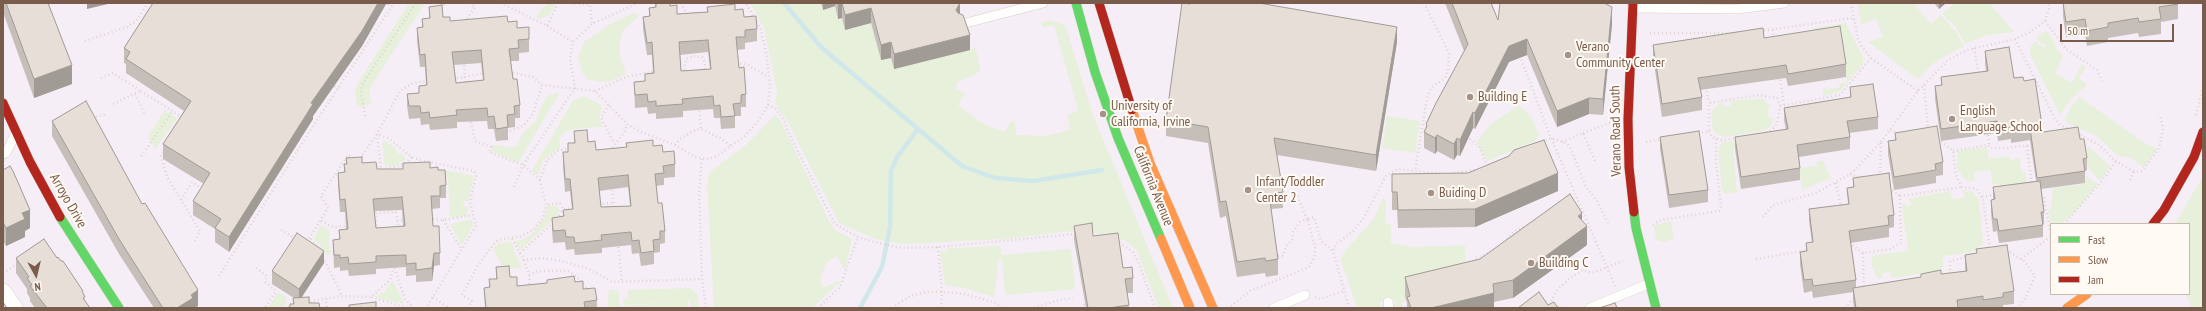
<!DOCTYPE html>
<style>
body{margin:0}
#map{position:relative;width:2206px;height:311px;overflow:hidden;background:#f9f5f0;font-family:"PT Sans Narrow",sans-serif}
canvas{display:block}
.frame{position:absolute;inset:0;border:4px solid #7a5c4d;pointer-events:none}
.legend{position:absolute;left:2050px;top:223px;width:140px;height:72px;box-sizing:border-box;background:#fffaf3;border:1px solid #cabbb1;margin:0;padding:5px 7px;list-style:none;font-size:12px;color:#7a5c4d}
.legend li{display:flex;align-items:center;gap:8px;height:20px}
.legend b{width:20px;border:1px solid #cabbb1}
.north{position:absolute;left:16px;top:255px;width:40px;height:40px;-webkit-text-stroke:3px #fffaf3;paint-order:stroke;rotate:172deg;font-size:11px;font-weight:700;line-height:16px;text-align:center;color:#7a5c4d}
.north::after{content:'';display:block;margin:auto;width:14px;height:18px;background:#7a5c4d;clip-path:polygon(50% 0,100% 100%,50% 72%,0 100%)}
.scale{position:absolute;left:2060px;top:24px;width:114px;height:18px;box-sizing:border-box;border:2px solid #7a5c4d;border-top:0;padding-left:5px;font-size:12px;line-height:14px;white-space:nowrap;color:#7a5c4d;-webkit-text-stroke:3px #fffaf3;paint-order:stroke}
</style>
<div id="map">
<canvas width="2206" height="311"></canvas>
<div class="frame"></div>
<ul class="legend">
<li><b style="height:5px;background:#63d668"></b>Fast</li>
<li><b style="height:5px;background:#ff974d"></b>Slow</li>
<li><b style="height:5px;background:#b3261e"></b>Jam</li>
</ul>
<div class="north">N</div>
<div class="scale">50 m</div>
</div>
<script>
const g = document.querySelector('canvas').getContext('2d');
g.lineJoin = 'round';
function fill(path, color) {
  g.fillStyle = color;
  g.fill(path, 'evenodd');
}
function shape(rows) {
  const path = new Path2D();
  for (const r of rows) {
    path.moveTo(r[0], r[1]);
    for (let i = 2; i < r.length; i += 2) path.lineTo(r[i], r[i + 1]);
  }
  return path;
}
function trace(path, color, width, dash) {
  g.strokeStyle = color;
  g.lineWidth = width;
  g.lineCap = dash ? 'butt' : 'round';
  g.setLineDash(dash || []);
  g.stroke(path);
}
function write(font, color, halo, rows, align = 'center') {
  g.font = font + ' "PT Sans Narrow",sans-serif';
  g.lineWidth = 4;
  g.setLineDash([]);
  g.textBaseline = 'middle';
  g.strokeStyle = halo;
  g.fillStyle = color;
  for (const [text, x, y, turn = 0] of rows) {
    g.save();
    g.translate(x, y);
    g.rotate((+turn || 0) * Math.PI / 180);
    g.textAlign = isNaN(turn) ? turn : align;
    if (halo) g.strokeText(text, 0, 0);
    g.fillText(text, 0, 0);
    g.restore();
  }
}
const education = shape([
 [3,3,2203,3,2203,308,3,308],
 [2051,224,2189,224,2189,294,2051,294]
]);
const green = shape([
 [409,3,425,3,371,86,369,95,372,104,357,107,355,93,357,84],
 [549,3,556,3,549,16,536,19,539,12],
 [750,3,821,3,823,10,835,7,839,19,842,18,846,30,871,23,881,60,970,50,975,47,981,71,958,82,955,88,965,93,958,105,983,124,1005,132,1011,121,1015,121,1016,135,1046,136,1070,130,1067,116,1078,110,1054,25,1044,28,1041,23,1050,20,1065,25,1093,115,1173,308,1158,308,1137,250,1124,240,1099,234,1072,231,1004,239,903,244,876,239,839,223,788,122,775,104,777,90,764,28],
 [1858,3,1913,3,1931,24,1941,15,1955,31,1964,46,1936,61,1918,79,1868,42,1883,37,1876,19,1861,25],
 [1955,3,1989,3,2014,32,1987,35,1965,44,1956,27,1942,14],
 [633,13,640,15,623,30,620,42,620,55,626,74,610,81,601,82,587,79,582,72,578,56,584,42,611,24],
 [1846,23,1863,58,1863,64,1839,92,1824,96,1822,89,1840,88,1839,83,1847,82,1840,39,1815,39,1812,28],
 [2046,31,2051,36,2057,50,2063,56,2055,73,2072,83,2082,64,2086,67,2079,78,2087,85,2070,100,2060,115,2030,54,2030,48,2035,41,2044,48,2046,46,2036,39,2040,34],
 [560,92,518,163,491,151,493,145,513,148,518,144,523,133,535,122,545,99,549,95],
 [583,96,600,104,602,108,599,117,603,127,580,128,567,131,561,135,559,139,560,148,543,160,538,176,532,170,573,101],
 [2080,97,2141,141,2156,148,2157,149,2144,167,2129,157,2118,156,2097,136,2067,123,2065,119,2070,108],
 [1762,98,1771,107,1767,108,1769,118,1773,118,1772,124,1768,128,1762,131,1724,137,1717,135,1713,130,1711,113,1718,104,1723,103,1724,107,1731,105,1730,101],
 [1519,105,1532,118,1539,135,1536,141,1487,161,1477,142,1491,124],
 [165,110,177,118,155,150,148,136],
 [775,115,780,120,831,225,835,230,852,239,845,270,836,256,826,263,820,279,823,288,838,281,840,282,812,308,714,308,707,183,709,174,715,168,746,145],
 [1387,116,1420,121,1415,153,1382,148],
 [1761,138,1744,147,1733,149,1737,192,1725,194,1722,189,1718,149,1723,142],
 [384,140,396,149,398,154,404,155,405,160,396,165,385,167,382,143],
 [2088,146,2110,166,2101,180,2098,179,2087,165,2085,152],
 [1987,147,1989,159,2009,156,2010,160,2020,158,2021,173,2025,172,2027,184,2001,189,2000,184,1993,185,1990,170,1974,172,1975,180,1968,182,1963,177,1957,168,1958,151],
 [1822,160,1831,178,1802,190,1799,168,1817,166,1817,162],
 [437,169,474,176,468,201,464,201,463,207,468,207,467,215,450,218,448,178,438,176],
 [2086,176,2098,184,2073,213,2061,224,2051,224,2051,226,2048,210,2051,209,2053,188,2084,184],
 [2203,176,2203,308,2192,308,2186,294,2189,294,2189,224,2175,224],
 [1963,190,1973,192,1979,201,1983,244,1972,252,1944,256,1942,260,1944,264,1942,269,1938,271,1892,278,1890,272,1882,273,1882,278,1878,279,1871,264,1872,256,1906,251,1908,248,1902,207,1904,203,1909,207,1912,203,1907,199,1950,191,1952,199,1965,198],
 [1383,198,1386,200,1385,224,1391,225,1391,243,1412,247,1465,245,1465,262,1470,264,1406,294,1406,301,1402,302,1402,308,1396,308,1394,299,1380,301,1381,308,1357,308,1341,260,1344,252,1374,219],
 [547,206,558,206,560,211,556,217,520,250,515,241,523,240,533,233,546,215],
 [470,220,472,220,473,226,463,243,461,244,450,224],
 [1666,222,1671,222,1674,238,1664,242,1656,240,1654,226],
 [321,225,329,230,329,249,332,251,328,256,314,238],
 [511,242,519,263,522,267,515,269,506,267,501,264,493,248,500,243],
 [1000,246,1002,255,1071,249,1075,289,1005,295,1002,257,999,259,994,297,964,288,945,285,940,251,947,252,948,248],
 [393,281,399,293,404,304,375,297,383,293],
 [690,288,697,294,699,308,691,308,690,301,687,302,688,308,622,308,622,306,681,302,624,305,623,299,628,299,628,290],
 [609,289,618,291,620,308,607,308],
 [278,292,287,298,285,306,268,308]
]);
const stream = shape([
 [784,3,821,47,962,166,995,178,1033,181,1102,170],
 [860,308,882,267,890,227,891,171,897,157,918,129]
]);
const path = shape([
 [501,3,547,26,558,3],
 [571,3,590,5,592,24],
 [681,3,688,17],
 [1424,3,1449,53,1448,70,1445,78,1431,88,1427,98,1415,171,1447,174],
 [1851,3,1858,39,1862,47,1871,58,1918,91],
 [441,8,446,3],
 [2045,21,2066,49,2097,70,2102,81],
 [465,22,475,7,469,3],
 [547,26,573,42],
 [1773,30,1774,40],
 [1760,31,1853,18],
 [1650,33,1731,33],
 [2015,39,2055,119,2060,125,2069,129],
 [85,41,127,27,136,21,148,3],
 [1974,48,1979,75],
 [694,56,702,57,705,63,705,75,688,77,684,68,686,59,694,56],
 [1520,56,1551,138,1615,286],
 [464,61,465,84],
 [736,63,748,65,768,77],
 [509,72,533,77,542,85,595,91,627,124,641,132,675,145,695,157,709,159,717,156,745,136,759,120,768,105,770,86,767,57,761,30,746,3],
 [1780,76,1784,105],
 [101,78,113,73,141,91,113,104],
 [453,79,484,73],
 [331,84,339,89],
 [1924,85,1928,130],
 [1706,87,1709,103],
 [141,91,183,118],
 [595,91,626,77,655,71],
 [135,94,145,114],
 [609,105,601,117,614,143],
 [768,105,776,109,784,120,790,136,835,224,858,237,874,242,902,248,938,247,1076,234],
 [1780,106,1840,95,1871,58],
 [699,107,701,129],
 [2196,115,2203,87],
 [365,116,361,93,363,83,416,3],
 [96,117,107,114],
 [470,118,475,141,491,147,489,152,523,165,540,180,547,160,558,151,571,148],
 [1890,130,1900,133],
 [510,131,523,126,533,114,542,85],
 [1709,131,1712,137,1721,140,1737,138],
 [1988,131,1989,146],
 [1583,133,1610,123],
 [1698,133,1709,131,1709,103,1759,95,1777,98,1780,106,1777,124,1771,131,1763,133],
 [2077,133,2099,145,2114,160,2134,172],
 [1470,139,1479,146,1487,166],
 [1938,139,1953,151,1956,175,1962,187,1977,189,1983,200,1990,249],
 [1542,142,1551,138,1566,143,1570,147,1586,187,1597,201,1608,223],
 [1562,142,1583,133,1596,163],
 [1646,142,1663,139],
 [675,145,680,139,693,131,701,129,722,139,732,147],
 [2027,146,2032,185],
 [610,151,625,131,627,124],
 [1953,151,1988,145,1991,148,2005,148,2032,145],
 [163,152,161,156,167,177,200,231,195,241],
 [141,156,172,112],
 [360,158,377,134,400,91,413,83,428,81],
 [702,159,699,189,702,279,706,308],
 [386,169,405,164,412,157],
 [381,171,377,134,388,138,412,157,424,161,474,171,476,176,470,201,476,226,426,308],
 [1454,173,1475,170],
 [1850,174,1861,178],
 [1880,176,1881,142],
 [540,180,546,205,560,203,563,209,572,208],
 [2130,180,2134,172,2142,171,2159,148,2163,129,2160,115],
 [1836,183,1841,207],
 [612,186,614,209],
 [514,187,523,165,575,88,570,58,573,42,592,24,638,3],
 [1889,188,1900,196],
 [2039,191,2044,198,2051,236],
 [1982,197,1995,195],
 [181,200,192,182,203,189],
 [599,204,614,203],
 [396,212,399,230,376,232,376,213,396,212],
 [1763,217,1773,205,1816,193,1852,173,1881,142,1918,91,1948,60,1967,50,2015,39,2030,32,2045,21,2049,9,2049,3],
 [429,219,443,220,473,215],
 [557,219,563,209],
 [443,220,461,248],
 [321,221,334,227,348,226],
 [397,221,406,220],
 [2064,224,2101,182,2116,161],
 [1653,225,1661,220,1719,211,1721,207,1716,161,1716,138],
 [281,230,296,239],
 [311,239,318,248],
 [512,239,524,260],
 [1116,241,1133,252,1138,261,1155,308],
 [307,242,328,208,321,196,348,155,355,159],
 [1504,242,1515,231,1531,224],
 [618,243,622,283],
 [1849,243,1863,253,1890,249,1901,243,1900,196,1962,187],
 [938,247,942,292,941,308],
 [2006,252,2010,252,2024,261,2035,276,2025,299,2017,308],
 [520,253,553,223],
 [1863,253,1864,289],
 [1278,256,1283,256,1286,246,1293,239,1293,232,1300,222,1307,219,1297,195],
 [323,257,342,296],
 [1476,258,1491,252],
 [1756,259,1808,250],
 [2021,259,2051,236],
 [256,268,267,276,265,282,276,291,265,308],
 [3,273,17,264],
 [1950,274,1950,261,1966,257],
 [529,275,538,271,568,271,576,276,588,290],
 [219,276,306,137,394,3],
 [1867,287,1881,284],
 [530,288,529,275,524,260,543,258,561,261,589,269,612,282,702,279],
 [433,297,449,308],
 [1315,297,1320,299,1344,291],
 [326,298,327,308],
 [306,302,342,296,371,297],
 [1084,304,1085,308],
 [1550,305,1555,292,1570,278,1583,270,1592,273,1623,261],
 [1554,305,1563,308],
 [1231,306,1250,291,1309,267,1315,255,1315,246,1307,219,1314,217,1321,241,1333,251],
 [284,308,292,306],
 [407,308,371,297,390,280,394,266,405,299,414,308],
 [468,308,472,301,462,295,478,265,493,245,498,240,522,236,534,229,543,218,546,205],
 [818,308,840,287,858,237],
 [892,308,910,296,926,292,942,292,965,294,996,303,1002,308],
 [1034,308,1059,300,1073,298],
 [1349,308,1333,251,1336,244,1353,231,1363,219,1386,176,1398,169,1415,171],
 [1845,308,1854,298]
]);
const lane = shape([
 [1632,8,1737,9,1784,3],
 [962,24,1043,3],
 [3,154,6,153,15,135],
 [1388,302,1389,308],
 [1274,308,1305,295],
 [1590,308,1648,284]
]);
const street = shape([
 [3,292,14,308]
]);
const fast = shape([
 [1076,3,1095,72,1118,138,1161,239],
 [1634,212,1636,228,1656,308],
 [60,217,119,308]
]);
const slow = shape([
 [1132,110,1150,163,1213,308],
 [1161,239,1190,308],
 [2067,308,2087,294]
]);
const jam = shape([
 [1099,3,1132,110],
 [1633,3,1628,119,1629,167,1634,212],
 [3,103,30,162,60,217],
 [2153,224,2164,210,2194,157,2203,132]
]);
const wall = shape([
 [3,3,48,3,72,84,34,98,3,12],
 [153,3,390,3,388,5,386,4,362,46,313,116,313,119,229,252,215,242,215,229,193,215,193,201,204,184,163,159,163,144,184,111,126,73,126,64,124,63,124,48],
 [655,3,670,3,670,6,677,14,707,12,707,7,735,10,757,29,757,41,745,43,745,49,737,50,739,68,746,94,746,107,741,107,741,116,735,116,735,128,721,129,720,118,714,118,713,109,683,111,683,117,656,119,656,113,648,114,647,107,635,108,634,82,645,81,645,74,653,73,652,55,647,55,643,29,643,17,649,16,649,8,655,7],
 [708,52,710,69,681,71,680,55],
 [821,3,960,3,960,14,970,50,894,69,891,58,881,60,871,23,845,30,842,18,838,19,835,6,823,10],
 [1445,3,1491,3,1498,20,1612,24,1603,115,1589,114,1557,127,1527,55,1509,62,1475,129,1473,128,1460,156,1457,155,1454,160,1437,151,1435,154,1424,148,1424,132,1426,129,1426,124,1464,51],
 [1934,3,1946,3,1939,9],
 [2063,3,2178,3,2178,19,2161,22,2161,34,2139,37,2138,33,2108,38,2108,42,2087,46,2085,34,2066,37,2063,16],
 [429,7,443,17,450,21,508,22,517,28,529,39,529,52,519,53,519,61,510,61,513,79,520,105,520,118,515,118,515,127,508,128,508,140,496,141,494,129,488,129,487,121,457,122,457,128,430,130,429,124,421,125,420,118,409,119,407,106,407,94,419,93,419,86,426,85,425,67,420,67,417,40,417,28,422,27,422,19,429,18],
 [481,63,483,80,456,83,454,65],
 [1764,38,1846,64,1846,77,1788,86,1786,78,1700,90,1702,97,1702,110,1662,117,1653,57,1653,45],
 [1397,42,1376,171,1277,155,1283,192,1283,208,1271,209,1278,259,1278,275,1266,277,1265,273,1237,277,1226,216,1220,218,1208,143,1166,136,1166,120],
 [1985,51,2014,78,2024,81,2043,132,2080,139,2087,158,2087,170,2085,171,2085,183,2041,189,2044,212,2044,224,2043,224,2043,237,1999,243,1997,231,1993,232,1991,213,1991,200,1993,200,1993,187,2036,181,2030,140,2011,143,2011,139,1998,141,1997,133,1941,141,1935,99,1935,86,1941,86,1941,77,1986,71,1985,63],
 [1850,87,1878,117,1878,129,1849,133,1850,137,1850,149,1799,157,1800,168,1800,180,1741,189,1735,149,1735,137,1786,130,1784,120,1784,108,1850,97],
 [52,121,142,204,198,306,194,308,154,308,119,254,52,136],
 [574,131,588,142,596,150,626,148,626,143,653,146,663,152,675,164,675,177,664,178,664,185,656,186,658,203,665,231,665,243,660,244,660,252,654,253,654,264,641,266,639,253,632,254,631,245,602,248,602,253,575,255,574,249,566,250,565,242,553,243,552,230,552,218,563,216,563,210,572,209,570,191,565,192,563,165,563,152,568,152,568,143,574,143],
 [628,187,630,206,601,207,599,191],
 [1895,133,1943,162,1943,175,1936,176,1936,183,1894,190,1888,154,1888,141,1895,140],
 [1660,137,1708,190,1708,202,1669,208,1660,149],
 [346,158,362,163,377,169,403,169,403,163,430,168,438,170,446,185,446,198,440,198,440,208,432,209,433,226,440,253,440,265,434,266,432,281,416,282,416,275,406,276,406,267,376,269,376,274,349,276,348,270,340,271,340,267,334,268,333,240,339,239,339,230,346,229,345,212,340,212,338,185,338,173,344,172,344,164,346,164],
 [402,210,403,226,376,228,374,211],
 [3,170,30,228,25,231,25,237,6,246,3,241],
 [1392,174,1558,191,1475,227,1398,228,1397,210,1392,210],
 [1853,178,1894,215,1894,227,1889,228,1889,237,1850,243,1856,280,1856,288,1921,277,1921,274,1941,274,1965,271,1965,255,1976,253,1976,249,2014,291,2014,304,2003,305,2003,308,1854,308,1853,301,1853,292,1813,298,1812,291,1804,293,1800,264,1800,252,1806,251,1806,243,1812,243,1809,221,1809,209,1848,204,1847,188,1853,187],
 [1582,220,1587,245,1513,298,1494,302,1494,308,1407,308,1407,303,1405,296,1405,277,1480,259],
 [1074,226,1093,236,1123,268,1133,278,1133,293,1127,293,1129,308,1086,308,1074,240],
 [16,258,57,258,83,294,85,301,90,308,35,308,30,301,30,298,27,293,27,289,16,273],
 [324,263,302,297,309,303,320,308,290,308,290,304,293,304,294,298,272,284,272,271],
 [496,267,510,277,517,286,547,283,547,280,575,282,597,300,597,308,485,308,484,288,489,288,489,279,496,279]
]);
const shadedWall = shape([
 [87,3,112,3,87,9],
 [378,3,386,3,386,4,362,46,313,116,313,119,229,252,229,237,311,103],
 [823,3,835,3,835,6,823,10],
 [842,3,842,18,838,19,838,4],
 [960,3,960,18,956,10],
 [1939,3,1946,3,1939,9],
 [1612,7,1612,24,1603,115,1603,99],
 [871,8,871,23,845,30,845,15],
 [1397,27,1397,42,1376,171,1376,155],
 [970,35,970,50,894,69,894,54],
 [1527,39,1527,55,1509,62,1475,129,1475,113,1509,46],
 [891,42,891,58,881,60,881,45],
 [72,65,72,84,34,98,34,79],
 [1589,98,1589,114,1557,127,1557,111],
 [1473,112,1473,128,1460,156,1460,140],
 [1437,135,1437,151,1435,154,1435,138],
 [1457,138,1457,155,1454,160,1454,144],
 [1558,173,1558,191,1475,227,1475,209],
 [30,210,30,228,25,231,25,237,6,246,6,228,22,213],
 [1582,213,1582,230,1587,226,1587,245,1513,298,1513,280],
 [324,251,324,263,299,301,299,289],
 [434,253,434,266,432,281,432,268],
 [198,290,198,306,194,308,177,308,191,295],
 [1494,293,1494,308,1431,308]
]);
const building = shape([
 [6,3,48,3,72,65,34,79,6,3],
 [153,3,378,3,362,31,311,103,313,104,229,237,215,228,221,219,193,201,210,173,163,144,191,101,126,59,130,52,124,48,153,3],
 [656,3,670,3,670,6,677,5,677,14,708,12,707,7,735,4,735,10,743,9,744,17,756,16,757,29,745,30,745,37,736,37,739,68,744,67,746,94,741,95,741,103,733,104,735,116,721,117,720,105,714,106,713,96,682,99,683,104,656,106,656,101,648,102,647,94,635,95,634,82,645,81,645,74,654,73,652,42,647,43,643,17,650,16,649,8,656,7,656,3],
 [708,40,711,69,681,71,679,42,708,40],
 [842,3,960,3,956,10,958,13,963,15,970,35,894,54,891,42,881,45,871,8,845,15,842,3],
 [1182,3,1190,4,1190,3,1259,3,1397,27,1376,155,1274,138,1283,192,1269,194,1278,259,1266,261,1265,258,1237,262,1226,201,1220,202,1208,127,1166,120,1182,3],
 [1452,3,1491,3,1498,20,1500,3,1604,3,1612,7,1603,99,1589,98,1557,111,1527,39,1509,46,1475,113,1473,112,1460,140,1457,138,1454,144,1437,135,1435,138,1424,132,1427,126,1426,124,1436,103,1468,44,1452,3],
 [2063,3,2178,3,2178,4,2159,7,2161,19,2139,22,2138,18,2108,23,2108,27,2087,31,2085,19,2066,22,2063,3],
 [442,5,443,17,450,17,450,21,507,16,508,22,517,21,517,28,529,27,529,39,518,40,519,48,509,49,513,79,517,79,520,105,514,106,515,114,507,115,508,127,496,129,494,116,488,117,487,108,456,110,457,115,430,118,429,112,421,113,420,106,409,106,407,94,419,93,419,86,427,85,425,54,420,55,417,28,423,27,422,19,430,18,429,7,442,5],
 [481,50,484,80,456,83,452,52,481,50],
 [1840,26,1846,64,1788,74,1786,65,1698,78,1702,97,1662,104,1653,45,1763,28,1764,38,1840,26],
 [2009,47,2014,78,2023,77,2024,81,2035,79,2043,132,2078,127,2080,139,2084,139,2087,158,2083,159,2085,171,2037,178,2030,128,2011,131,2011,127,1998,129,1997,121,1941,129,1935,86,1942,85,1941,77,1988,71,1985,51,2009,47],
 [1873,84,1878,117,1847,121,1850,137,1797,145,1800,168,1741,177,1735,137,1788,129,1784,108,1851,97,1850,87,1873,84],
 [86,101,142,204,145,203,198,290,191,295,193,298,177,308,173,308,173,307,170,308,163,308,119,239,52,121,86,101],
 [1937,126,1943,162,1935,164,1936,170,1894,177,1888,141,1896,140,1895,133,1937,126],
 [587,130,588,142,595,141,596,150,627,147,626,143,653,140,653,146,662,145,663,152,674,151,675,164,663,166,664,173,655,174,658,203,662,203,665,231,660,231,660,239,653,240,654,251,641,253,639,240,632,241,631,232,601,235,602,240,575,243,574,237,566,237,565,230,553,231,552,218,564,216,563,210,573,209,570,179,565,179,563,152,568,152,568,143,575,143,574,131,587,130],
 [628,175,631,206,601,207,598,178,628,175],
 [1699,131,1708,190,1669,195,1660,137,1699,131],
 [1544,140,1558,173,1475,209,1398,210,1397,192,1392,192,1392,174,1468,173,1509,156,1514,150,1544,140],
 [362,157,362,163,376,162,377,169,403,169,403,163,430,162,430,168,438,167,438,170,445,170,446,185,440,186,440,196,431,196,433,226,439,226,440,253,434,253,432,268,416,270,416,263,406,264,406,255,376,256,376,262,349,264,348,257,340,258,340,255,334,255,333,240,340,239,339,230,348,229,345,199,340,200,338,173,345,172,344,164,347,164,346,158,362,157],
 [402,197,405,226,376,228,373,199,402,197],
 [10,166,13,171,30,210,22,213,25,219,6,228,3,222,3,170,10,166],
 [1889,173,1894,215,1888,216,1889,225,1849,231,1856,280,1813,286,1812,279,1804,280,1800,252,1807,251,1806,243,1813,242,1809,209,1849,204,1847,188,1854,187,1853,178,1889,173],
 [2040,181,2044,212,2041,212,2043,225,1999,231,1997,219,1993,219,1991,200,1995,199,1993,187,2040,181],
 [1570,194,1582,213,1578,216,1587,226,1513,280,1493,284,1494,293,1431,308,1411,308,1407,297,1410,296,1405,277,1480,259,1570,194],
 [1092,223,1093,236,1118,233,1123,268,1132,267,1133,278,1125,279,1129,305,1109,308,1088,308,1074,226,1092,223],
 [297,233,324,251,299,289,272,271,297,233],
 [44,239,57,258,58,257,61,261,63,261,83,291,82,291,85,297,83,298,90,308,47,308,30,286,32,285,27,278,29,277,16,258,44,239],
 [2007,245,2014,291,2003,293,2003,297,1983,300,1983,296,1957,300,1958,308,1856,308,1853,288,1921,277,1921,274,1941,270,1941,274,1967,271,1965,255,1977,253,1976,249,2007,245],
 [509,266,510,277,517,277,517,286,547,283,547,280,574,276,575,282,583,281,583,289,595,288,597,300,584,302,585,308,486,308,484,288,490,287,489,279,497,279,496,267,509,266],
 [1539,292,1548,305,1554,302,1558,308,1518,308,1539,292],
 [309,297,309,303,319,303,320,308,290,308,290,304,294,304,293,298,309,297],
 [3,302,7,308,3,308,3,302],
 [376,302,376,308,349,308,349,305,376,302],
 [1615,303,1617,308,1599,308,1615,303]
]);
const markers = [
 [1568,55,4,"#a69286"],
 [1470,97,4,"#a69286"],
 [1103,114,4,"#a69286"],
 [1952,119,4,"#a69286"],
 [1248,190,4,"#a69286"],
 [1431,193,4,"#a69286"],
 [1531,263,4,"#a69286"]
];
const poiNames = [
 ["Verano",1576,47],
 ["Community Center",1576,63],
 ["Building E",1478,97],
 ["University of",1111,106],
 ["California, Irvine",1111,122],
 ["English",1960,111],
 ["Language School",1960,127],
 ["Infant/Toddler",1256,182],
 ["Center 2",1256,198],
 ["Buiding D",1439,193],
 ["Building C",1539,263]
];
const streetNames = [
 ["Verano Road South",1616,131,-91],
 ["California Avenue",1153,186,68],
 ["Arroyo Drive",68,201,60]
];
fill(education, '#f6eef6');
fill(green, '#e7f0db');
trace(stream, '#d0e8ea', 4.5);
trace(lane, '#d7d1cb', 10);
trace(street, '#d7d1cb', 18);
trace(fast, '#d9d2cb', 10);
trace(slow, '#d9d2cb', 10);
trace(jam, '#d9d2cb', 10);
trace(path, '#dcd5d0', 2.5, [1, 3]);
trace(lane, '#fefefd', 9);
trace(street, '#fefefd', 17);
trace(fast, '#63d668', 9);
trace(slow, '#ff974d', 9);
trace(jam, '#b3261e', 9);
fill(wall, '#c6bfb9');
fill(shadedWall, '#a19b96');
fill(building, '#e6ded7');
trace(building, '#a19b96', 1);
for (const [x, y, r, color] of markers) {
  const dot = new Path2D();
  dot.arc(x, y, r, 0, 2 * Math.PI);
  g.fillStyle = color;
  g.fill(dot);
  trace(dot, '#fffaf3', 1.5);
}
write('14px', '#7a5c4d', '#fffaf3', poiNames, 'left');
write('14px', '#7a5c4d', '#fffaf3', streetNames);
</script>
